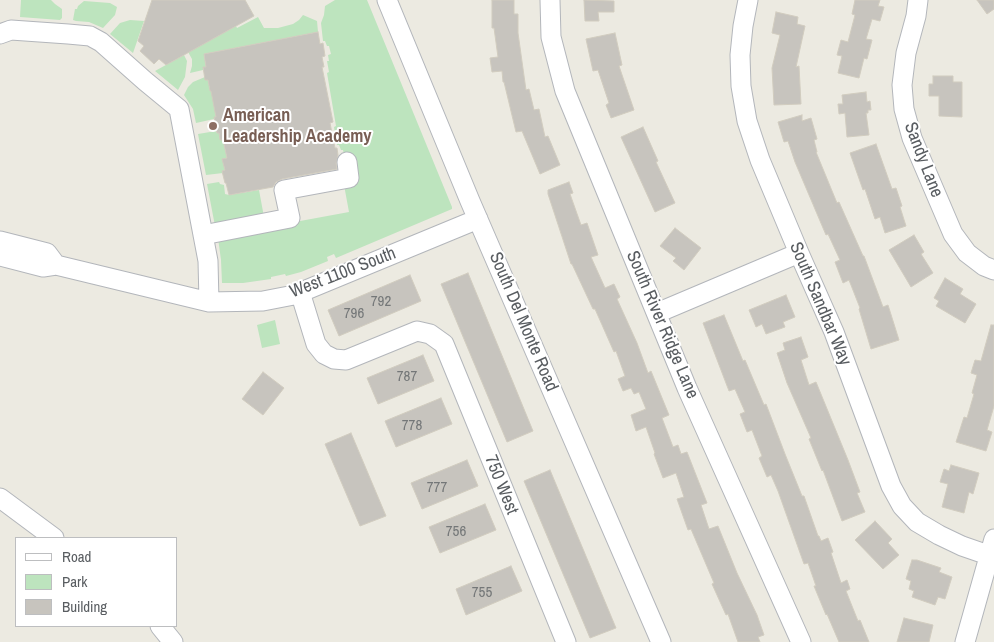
<!DOCTYPE html>
<style>
body{margin:0}
#map{position:relative;width:994px;height:642px;overflow:hidden;background:#eceae1;font-family:"Archivo Narrow",sans-serif}
canvas{display:block}
.legend{position:absolute;left:15px;top:537px;width:162px;height:90px;box-sizing:border-box;background:#fff;border:1px solid #bdbec0;margin:0;padding:6px 9px;list-style:none;font-size:15px;color:#595d61}
.legend li{display:flex;align-items:center;gap:10px;height:25px}
.legend b{width:25px;border:1px solid #bdbec0}
</style>
<div id="map">
<canvas width="994" height="642"></canvas>
<ul class="legend">
<li><b style="height:6px;background:#fff"></b>Road</li>
<li><b style="height:14px;background:#bde4be"></b>Park</li>
<li><b style="height:14px;background:#c7c4be"></b>Building</li>
</ul>
</div>
<script>
const g = document.querySelector('canvas').getContext('2d');
g.lineJoin = 'round';
function fill(path, color) {
  g.fillStyle = color;
  g.fill(path, 'evenodd');
}
function shape(rows) {
  const path = new Path2D();
  for (const r of rows) {
    path.moveTo(r[0], r[1]);
    for (let i = 2; i < r.length; i += 2) path.lineTo(r[i], r[i + 1]);
  }
  return path;
}
function trace(path, color, width, dash) {
  g.strokeStyle = color;
  g.lineWidth = width;
  g.lineCap = dash ? 'butt' : 'round';
  g.setLineDash(dash || []);
  g.stroke(path);
}
function write(font, color, halo, rows, align = 'center') {
  g.font = font + ' "Archivo Narrow",sans-serif';
  g.lineWidth = 4;
  g.setLineDash([]);
  g.textBaseline = 'middle';
  g.strokeStyle = halo;
  g.fillStyle = color;
  for (const [text, x, y, turn = 0] of rows) {
    g.save();
    g.translate(x, y);
    g.rotate((+turn || 0) * Math.PI / 180);
    g.textAlign = isNaN(turn) ? turn : align;
    if (halo) g.strokeText(text, 0, 0);
    g.fillText(text, 0, 0);
    g.restore();
  }
}
const green = shape([
 [21,0,51,0,55,4,62,9,62,18,60,20,20,17],
 [335,0,367,0,452,207,452,209,336,258,334,254,327,257,328,261,301,272,286,276,285,274,271,277,271,279,243,283,222,283,221,260,218,238,235,233,349,212,344,185,345,159,343,150,341,150,339,145,337,145,334,127,336,126,327,73,329,72,327,61,329,61,328,55,331,54,329,46,327,46,325,41,323,41,321,23,324,15,325,6],
 [84,1,110,3,117,7,115,15,103,28,89,22,76,21,73,20,75,9,77,9,78,6],
 [303,15,317,21,318,32,204,54,206,67,203,67,203,70,190,73,192,66,192,59,188,52,236,26,237,28,258,17,264,28,278,28,293,24,299,20],
 [130,20,144,21,133,53,110,34,120,23],
 [184,55,187,61,185,77,178,90,155,71],
 [205,77,206,80,208,80,210,91,214,90,216,117,214,117,214,119,196,123,193,109,184,95,188,87,193,82],
 [216,131,217,133,219,133,220,140,223,140,227,158,223,159,225,170,222,171,223,173,206,175,198,134],
 [219,182,220,184,224,185,225,194,229,195,259,190,264,217,215,226,207,184],
 [275,320,280,344,262,348,257,325]
]);
const building = shape([
 [152,0,245,0,254,16,166,65,159,59,154,64,140,51,144,46,138,41,152,0],
 [492,0,514,0,514,14,518,14,518,33,526,90,529,89,534,110,539,109,545,137,548,136,560,165,540,174,522,131,516,132,504,82,503,82,502,71,492,72,490,58,498,57,494,28,492,28,492,0],
 [584,0,614,1,614,12,598,12,599,21,585,21,584,0],
 [855,0,880,0,878,6,884,7,880,21,872,19,866,39,872,40,867,59,864,58,859,78,838,73,842,56,837,55,841,40,848,42,855,15,852,14,855,0],
 [977,0,994,0,994,9,987,14,977,0],
 [776,12,798,17,797,24,805,26,796,67,799,66,801,104,774,105,772,68,780,35,772,33,776,12],
 [318,32,320,44,323,43,325,56,322,57,324,67,322,67,333,122,330,123,335,148,337,148,338,155,336,163,337,169,282,179,276,182,273,187,229,195,226,183,225,183,222,171,225,170,222,159,227,158,223,140,220,140,219,133,217,133,214,117,216,117,211,91,210,91,208,80,205,80,203,67,206,67,204,54,318,32],
 [615,33,622,65,619,66,634,110,611,118,606,105,609,103,598,70,593,71,586,39,615,33],
 [933,76,953,76,953,82,962,82,962,117,939,116,939,96,929,96,929,84,933,84,933,76],
 [866,92,867,102,870,101,871,110,868,110,868,113,866,113,869,135,847,137,845,113,839,114,838,104,843,104,842,95,866,92],
 [802,115,802,121,811,118,817,139,814,140,817,152,816,152,837,203,839,202,863,256,864,256,883,307,888,305,899,340,871,349,859,309,860,308,849,280,843,283,835,262,840,260,828,234,826,235,795,162,788,141,784,142,778,122,802,115],
 [643,127,658,161,656,162,675,203,655,212,621,137,643,127],
 [876,144,892,189,896,188,902,206,900,207,906,226,885,233,880,217,875,219,865,189,863,190,850,153,876,144],
 [569,182,573,193,570,194,581,225,587,223,598,255,591,257,605,288,614,284,620,297,617,299,637,343,648,373,651,371,669,415,662,418,673,447,678,445,681,454,687,452,707,503,701,505,709,529,718,526,737,573,757,615,764,635,758,637,760,642,738,642,728,614,726,615,712,584,714,583,691,529,688,530,677,499,684,497,676,473,663,478,654,454,655,453,646,427,636,431,631,415,646,409,639,392,634,394,631,388,623,391,618,379,625,376,616,351,614,352,595,309,593,309,572,264,571,264,548,194,548,190,569,182],
 [675,228,701,248,684,270,673,261,676,258,660,246,675,228],
 [914,235,924,252,921,254,933,273,911,287,889,250,914,235],
 [468,273,533,431,507,442,441,284,468,273],
 [410,275,421,301,339,336,328,310,410,275],
 [945,278,963,289,960,294,976,304,965,323,936,306,939,301,934,298,945,278],
 [786,295,795,317,783,322,785,327,766,334,762,324,756,327,749,310,786,295],
 [724,315,743,361,745,360,764,405,766,404,785,454,802,496,804,496,818,536,819,536,821,541,828,538,833,552,831,553,841,583,847,580,850,589,846,591,858,621,860,620,869,642,839,642,827,614,826,615,814,586,816,586,808,563,804,564,778,491,771,475,767,477,759,458,762,456,752,430,747,432,740,414,745,412,735,389,729,391,703,323,724,315],
 [991,325,994,325,994,406,987,430,992,432,986,451,956,442,964,417,967,418,974,394,972,393,977,375,971,373,975,360,981,361,991,325],
 [801,337,808,357,801,360,809,385,816,382,848,460,860,492,857,493,865,512,842,521,823,470,822,471,809,439,811,438,787,383,777,353,785,350,783,343,801,337],
 [423,355,434,381,378,404,367,378,423,355],
 [263,372,284,388,263,415,242,399,263,372],
 [441,398,452,424,396,447,385,421,441,398],
 [351,433,386,516,360,526,325,444,351,433],
 [467,460,478,486,422,509,411,483,467,460],
 [951,465,979,473,973,494,969,492,964,513,942,507,948,484,940,482,944,469,949,471,951,465],
 [550,470,616,628,590,638,524,481,550,470],
 [485,504,496,530,440,553,429,527,485,504],
 [875,521,892,539,888,543,899,555,883,569,855,540,875,521],
 [912,560,917,560,941,568,939,572,952,577,945,599,938,597,935,605,912,597,914,591,909,589,911,581,906,579,912,560],
 [511,566,522,591,466,615,456,589,511,566],
 [904,618,933,625,929,642,897,642,904,618]
]);
const minor = shape([
 [387,0,470,201,661,642],
 [550,0,551,37,565,91,687,388,801,642],
 [748,0,743,26,740,55,741,86,747,121,760,160,799,253,834,332,891,486,902,506,917,522,939,535,962,546,994,557],
 [918,0,916,16,906,53,902,85,904,109,912,138,953,234,967,253,984,266,994,270],
 [0,34,11,30,68,34,90,36,101,42,145,81,179,109,208,261,209,302],
 [203,235,290,218,284,190,349,178,347,162],
 [0,241,47,253,56,265],
 [0,256,43,267,56,265,209,302,263,301,294,295,478,219],
 [300,292,316,344,324,354,334,359,346,360,417,331,430,334,444,344,566,642],
 [657,313,799,253],
 [0,498,54,538],
 [160,626,173,642],
 [965,642,994,539]
]);
const markers = [
 [213,126,5,"#8d6e63"]
];
const numberNames = [
 ["792",381,302],
 ["796",354,314],
 ["787",407,377],
 ["778",412,426],
 ["777",437,488],
 ["756",456,532],
 ["755",482,593]
];
const educationNames = [
 ["American",223,116],
 ["Leadership Academy",223,137]
];
const streetNames = [
 ["Sandy Lane",923,160,69],
 ["West 1100 South",343,273,-21],
 ["South Sandbar Way",820,304,67],
 ["South Del Monte Road",523,322,67],
 ["South River Ridge Lane",662,325,67],
 ["750 West",501,485,68]
];
fill(green, '#bde4be');
fill(building, '#c7c4be');
trace(building, '#d1ccbf', 1);
trace(minor, '#b3b6bb', 21);
trace(minor, '#fff', 19);
for (const [x, y, r, color] of markers) {
  const dot = new Path2D();
  dot.arc(x, y, r, 0, 2 * Math.PI);
  g.fillStyle = color;
  g.fill(dot);
  trace(dot, '#fff', 2);
}
write('15px', '#747778', null, numberNames);
write('bold 18px', '#785e54', '#fff', educationNames, 'left');
write('18px', '#595d61', '#fff', streetNames);
</script>
